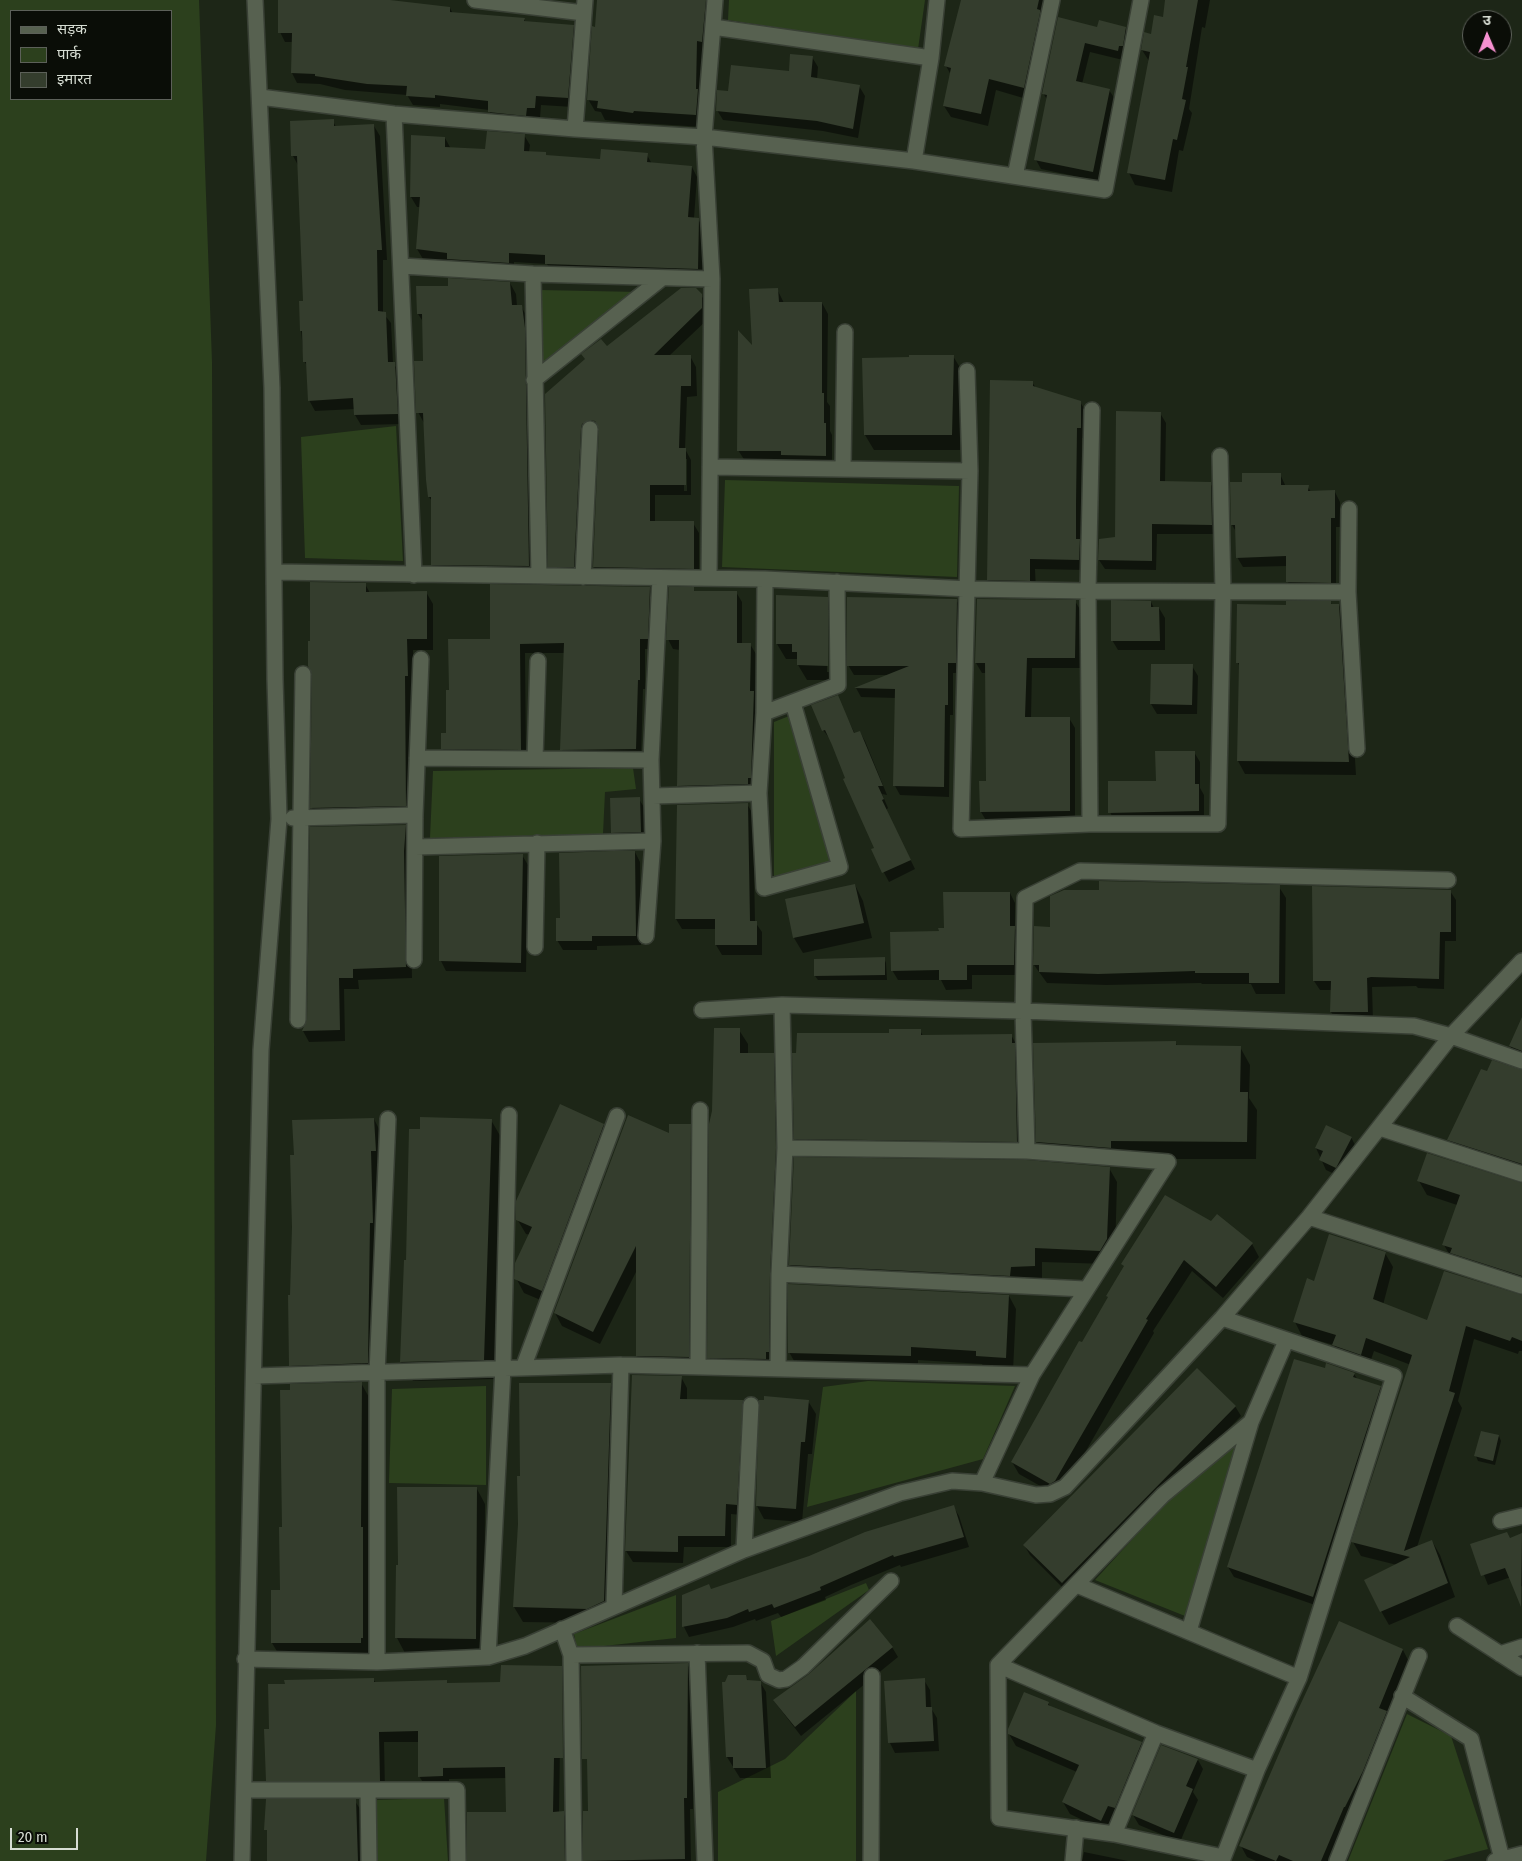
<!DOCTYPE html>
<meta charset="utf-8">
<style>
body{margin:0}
#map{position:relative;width:1522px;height:1861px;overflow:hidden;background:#1d2617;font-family:"Fira Sans Condensed","Noto Sans Devanagari",sans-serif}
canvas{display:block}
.legend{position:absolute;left:10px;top:10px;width:162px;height:90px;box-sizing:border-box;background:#0a0d07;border:1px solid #5c6059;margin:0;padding:6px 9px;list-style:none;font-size:15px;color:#d7ddd3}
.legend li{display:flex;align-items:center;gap:10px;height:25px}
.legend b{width:25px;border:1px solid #5c6059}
.north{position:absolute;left:1462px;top:10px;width:50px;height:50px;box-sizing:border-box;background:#0a0d07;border:1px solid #5c6059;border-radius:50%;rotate:359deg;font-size:14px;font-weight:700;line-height:20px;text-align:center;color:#d7ddd3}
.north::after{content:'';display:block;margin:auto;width:18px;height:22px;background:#f690d0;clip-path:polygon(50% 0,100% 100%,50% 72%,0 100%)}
.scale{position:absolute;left:10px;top:1828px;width:68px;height:22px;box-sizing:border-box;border:2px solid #d7ddd3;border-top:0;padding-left:6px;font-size:15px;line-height:18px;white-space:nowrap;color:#d7ddd3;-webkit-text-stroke:4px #0a0d07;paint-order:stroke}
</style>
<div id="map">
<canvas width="1522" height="1861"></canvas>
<ul class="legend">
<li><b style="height:6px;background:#576150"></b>सड़क</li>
<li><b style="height:14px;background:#2c401d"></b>पार्क</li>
<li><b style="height:14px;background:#343d2d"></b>इमारत</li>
</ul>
<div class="north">उ</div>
<div class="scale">20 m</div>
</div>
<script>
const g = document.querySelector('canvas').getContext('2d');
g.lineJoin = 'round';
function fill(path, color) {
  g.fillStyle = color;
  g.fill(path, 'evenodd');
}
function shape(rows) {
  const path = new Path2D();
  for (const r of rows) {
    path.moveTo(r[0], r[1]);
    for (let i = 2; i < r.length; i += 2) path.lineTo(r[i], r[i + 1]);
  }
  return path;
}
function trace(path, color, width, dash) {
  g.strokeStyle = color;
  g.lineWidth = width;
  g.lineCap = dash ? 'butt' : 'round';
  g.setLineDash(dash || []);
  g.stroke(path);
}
const green = shape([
 [0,0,199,0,212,362,216,1725,206,1861,0,1861],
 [11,11,171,11,171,99,11,99],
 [729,0,925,0,918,49,728,20],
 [539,290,640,292,541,365],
 [396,426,403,561,305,558,301,437],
 [725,480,959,486,957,577,722,567],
 [789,716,831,863,774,877,774,722],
 [633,768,636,789,605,792,603,834,430,838,433,771],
 [868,1381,1015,1386,983,1459,807,1507,823,1387],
 [486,1386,486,1485,389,1483,392,1389],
 [1244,1433,1185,1616,1095,1580,1160,1509],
 [866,1583,869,1590,776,1656,771,1621],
 [676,1595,676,1638,577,1649,574,1634],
 [856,1691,856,1861,718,1861,718,1792,785,1759],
 [1407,1714,1451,1736,1488,1849,1442,1861,1348,1861],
 [444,1798,448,1861,374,1861,371,1800]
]);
const shadow = shape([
 [280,0,385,0,450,8,453,14,524,19,526,23,573,26,578,36,573,107,541,105,540,118,531,117,531,125,494,122,489,110,440,104,440,107,413,105,407,95,345,90,320,84,297,83,292,73,293,42,285,42,280,32],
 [599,0,712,0,703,127,640,123,640,124,605,120,601,112,595,111,588,99],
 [962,0,1049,0,1030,100,996,90,988,126,951,117,944,106,951,75,946,66],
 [1167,0,1210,0,1205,28,1202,27,1189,109,1192,113,1183,151,1179,150,1172,192,1135,185,1129,173,1149,61,1142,50,1164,18],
 [1059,19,1098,28,1125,28,1131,38,1123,60,1090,52,1082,84,1109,90,1115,99,1098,181,1041,169,1036,160,1048,101,1043,93],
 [812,57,818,67,817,79,859,86,865,96,858,138,823,131,723,120,717,110,729,92,790,72],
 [333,121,336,127,374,126,380,136,387,260,383,260,383,313,391,323,393,363,401,374,403,424,361,425,355,415,355,409,315,411,309,400,308,367,304,361,301,330,304,302,299,167,293,156,291,122],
 [524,135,530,145,529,152,546,156,601,160,647,155,652,164,692,167,697,177,694,218,698,219,704,229,703,279,552,273,547,264,514,262,514,273,423,259,417,249,421,207,417,207,411,197,445,138,451,149,487,151],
 [510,283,516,294,517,306,521,306,527,317,535,577,438,575,432,565,432,501,429,497,424,423,418,412,424,362,424,323,418,314],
 [777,289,784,303,822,303,828,314,827,402,830,406,830,431,832,435,832,467,745,461,738,450,753,348],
 [701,295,708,306,708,319,669,356,690,356,696,367,697,396,687,397,685,449,691,460,691,495,655,495,655,522,693,523,699,533,699,579,600,578,594,567,601,432,592,431,580,577,556,577,549,566,546,394,607,348],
 [684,459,687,459,687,491,684,491],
 [953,356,962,371,960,450,874,450,865,435],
 [1032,382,1036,388,1080,402,1087,413,1086,438,1082,438,1081,516,1085,570,1035,569,1036,591,994,590,988,580],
 [1160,413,1166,423,1165,482,1210,483,1216,492,1217,534,1157,534,1156,570,1105,569,1099,560,1116,539],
 [1280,474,1286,487,1308,487,1311,492,1335,492,1340,502,1340,527,1336,527,1336,592,1293,592,1288,582,1288,566,1243,567,1237,557,1237,533,1232,525,1243,483],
 [365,584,370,593,426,592,433,604,433,650,413,650,414,687,411,687,412,817,318,819,312,808,314,674],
 [649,588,655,598,653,649,645,649,645,689,643,689,641,759,567,759,562,750,565,653,525,653,526,759,448,758,442,748,447,734,451,691,491,640],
 [693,589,695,592,736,592,742,602,742,644,750,644,756,654,756,696,759,702,756,787,684,796,678,786,680,650,673,649,668,639],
 [777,596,827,598,836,613,837,680,807,680,798,665,798,659,786,659,777,644],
 [827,610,829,610,830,672,827,672],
 [978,600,1075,601,1081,611,1080,668,1032,668,1031,718,1069,718,1075,728,1075,821,987,822,981,812,987,782,987,673,982,673,976,663],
 [957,601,962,611,961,673,953,673,953,715,950,715,949,797,900,795,895,786,896,698,861,697,856,688,888,675,854,675,848,665],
 [1151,602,1154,608,1159,608,1165,618,1165,650,1118,650,1112,640],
 [1331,603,1332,605,1339,605,1346,618,1356,775,1245,774,1238,761,1240,667,1238,663,1288,606],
 [1192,666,1198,676,1197,714,1157,714,1151,704],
 [837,697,855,734,860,732,865,741,887,795,882,794,888,808,886,810,915,869,889,882,872,850,876,848,830,739,823,730],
 [1194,752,1200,762,1200,788,1204,795,1204,820,1115,822,1110,812,1157,782],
 [639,799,645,809,646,842,618,842,612,832],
 [747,804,753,814,755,922,762,932,762,955,722,955,716,945,716,929,682,929,676,919,676,872,679,848],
 [405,826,411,837,410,864,412,978,358,980,359,989,344,989,345,1041,309,1042,303,1031],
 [635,852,640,862,641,945,597,946,597,950,563,950,557,940,561,919],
 [522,855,528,865,526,972,446,971,441,961],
 [855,885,863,901,872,938,803,953,794,938],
 [1279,887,1286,898,1285,994,1256,994,1251,984,1202,984,1201,983,1106,985,1047,983,1034,965,1052,928],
 [1450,891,1456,900,1456,941,1445,941,1444,989,1418,988,1416,986,1372,987,1373,1021,1337,1022,1331,1012,1332,990,1320,990,1314,981],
 [1010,893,1015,903,1015,928,1020,937,1020,975,972,975,972,989,946,990,941,980,898,980,892,970,940,932],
 [884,958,886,963,887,980,818,980,815,976],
 [1522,1020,1522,1062,1518,1060,1510,1046],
 [739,1030,748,1044,748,1054,773,1054,781,1069,777,1367,717,1372,709,1357],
 [920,1030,923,1036,1011,1035,1018,1047,1024,1153,802,1151,795,1138],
 [1175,1042,1178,1047,1240,1047,1250,1065,1249,1098,1257,1110,1256,1159,1047,1159,1037,1142],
 [1522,1071,1522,1175,1457,1154,1449,1140,1487,1073],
 [374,1119,382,1135,376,1378,299,1380,291,1365,295,1157],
 [491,1120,502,1139,494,1379,413,1381,401,1362,407,1261,421,1130],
 [603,1125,611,1139,550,1304,524,1293,516,1278,530,1235,526,1234,517,1219],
 [690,1125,697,1138,695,1370,644,1368,637,1356,637,1270,600,1344,562,1326,555,1313,670,1135],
 [1351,1137,1356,1147,1341,1177,1326,1170,1316,1148],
 [1109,1168,1117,1182,1115,1254,1108,1264,1042,1262,1042,1279,1018,1280,798,1278,790,1265],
 [1419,1181,1522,1184,1522,1287,1452,1259,1444,1245,1457,1205,1427,1195],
 [1252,1244,1259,1257,1223,1298,1192,1271,1153,1331,1154,1333,1061,1494,1058,1496,1019,1474,1012,1462,1083,1344,1125,1267,1123,1264],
 [1385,1253,1393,1267,1383,1305,1427,1322,1522,1295,1522,1351,1519,1351,1518,1354,1474,1339,1458,1401,1462,1408,1417,1547,1432,1541,1440,1555,1455,1597,1389,1625,1381,1611,1397,1565,1361,1556,1353,1542,1411,1365,1374,1351,1368,1368,1342,1359,1334,1345,1302,1336,1295,1322,1315,1282],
 [1009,1296,1016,1309,1013,1371,985,1370,982,1364,918,1360,918,1369,797,1366,789,1352],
 [1354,1374,1358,1380,1380,1387,1386,1397,1318,1606,1234,1577,1228,1567],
 [633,1376,681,1377,687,1388,687,1401,742,1401,749,1412,742,1515,731,1514,731,1547,684,1547,683,1563,633,1562,626,1551],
 [361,1383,370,1399,369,1540,371,1544,371,1653,369,1653,369,1658,281,1658,272,1643,281,1591],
 [610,1384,619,1399,612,1616,596,1623,523,1622,514,1607,521,1477],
 [808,1401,816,1414,812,1454,808,1454,802,1522,764,1519,757,1506],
 [1235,1406,1241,1416,1068,1593,1030,1555,1024,1545],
 [1499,1436,1501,1441,1495,1465,1478,1461,1476,1456],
 [477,1489,485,1504,484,1654,405,1653,397,1638],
 [953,1506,959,1516,969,1547,901,1567,900,1565,851,1585,825,1597,826,1600,781,1617,778,1613,756,1621,755,1619,733,1627,689,1637,684,1627,684,1596,711,1591],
 [1522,1534,1522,1586,1517,1589,1511,1577,1488,1585,1472,1545,1510,1540],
 [892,1647,898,1657,801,1736,774,1701],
 [1403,1650,1409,1662,1387,1714,1393,1724,1332,1861,1256,1861,1247,1857,1241,1846],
 [687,1664,694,1675,693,1809,690,1809,691,1861,585,1861,584,1812,589,1812],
 [745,1676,749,1682,760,1682,766,1692,771,1778,740,1778,727,1757,724,1683],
 [561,1678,559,1813,563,1813,570,1824,570,1861,468,1861,507,1813,506,1778,449,1779,449,1787,426,1787,419,1776,419,1742,384,1742,385,1791,273,1791,267,1780,270,1730,373,1679,376,1683,446,1681,448,1684,502,1683],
 [924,1680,930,1690,931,1708,937,1718,939,1751,895,1753,890,1743],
 [1048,1703,1051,1708,1141,1743,1148,1755,1108,1832,1070,1814,1063,1802,1077,1772,1016,1746,1009,1734],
 [1198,1760,1203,1769,1193,1792,1198,1800,1180,1842,1139,1825,1133,1815],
 [267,1801,355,1801,362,1812,363,1861,268,1861],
 [1084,1852,1128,1861,1082,1861]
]);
const building = shape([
 [278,0,390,0,450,7,450,12,525,18,524,21,574,25,568,98,536,96,535,108,527,108,526,116,488,112,488,101,435,95,435,98,406,96,407,86,367,84,315,76,315,74,291,73,292,33,278,33],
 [597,0,706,0,702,42,697,41,696,89,698,89,696,115,634,111,633,113,597,108,598,101,587,100,592,26,595,27],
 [961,0,1039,0,1037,9,1040,10,1040,13,1024,88,989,79,981,114,943,106,951,68,944,66],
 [1165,0,1198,0,1186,67,1188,67,1182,99,1186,100,1177,140,1173,139,1165,180,1127,173,1150,52,1141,50,1144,32,1151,34,1154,15,1163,17],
 [1058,17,1097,27,1099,20,1126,27,1123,46,1119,46,1118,51,1085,43,1076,81,1110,89,1093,172,1034,160,1047,95,1042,94],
 [790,54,813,56,811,77,860,85,853,129,817,121,716,111,717,90,728,91,731,65,789,71],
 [334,119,334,126,374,124,382,250,377,250,378,311,386,312,388,362,395,362,398,414,354,415,353,398,308,401,306,362,303,362,302,331,300,331,299,301,303,301,297,156,291,156,290,121],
 [487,131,525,134,524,151,546,152,546,155,600,159,601,149,648,153,647,162,692,166,688,217,699,218,698,269,545,264,545,255,509,253,509,263,447,259,447,253,416,249,420,197,410,197,411,135,445,137,445,147,485,149],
 [448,278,510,282,512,305,522,305,525,328,529,566,431,565,431,497,428,497,426,480,423,413,416,413,414,361,423,361,422,314,417,314,416,286,448,286],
 [681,288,696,288,702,294,702,308,654,355,691,355,691,386,681,386,679,448,686,448,686,485,650,485,650,521,694,521,694,569,593,567,599,429,595,421,590,420,582,424,581,429,574,567,548,567,545,394,585,359,581,354,601,339,607,346],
 [778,288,779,302,822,302,822,393,824,393,824,423,826,423,826,456,781,455,781,451,737,451,738,330,752,345,749,289],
 [909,355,954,355,952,435,864,435,862,358,909,357],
 [990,380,1033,381,1033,386,1081,401,1081,428,1077,428,1076,504,1076,539,1080,539,1079,560,1030,559,1030,581,987,580],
 [1116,411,1161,412,1160,481,1211,482,1212,525,1152,524,1152,561,1098,560,1099,539,1115,537],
 [1242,473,1281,473,1281,485,1309,485,1308,491,1335,490,1335,518,1331,518,1331,583,1286,582,1286,556,1236,558,1235,525,1231,525,1230,482,1242,482],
 [310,582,366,583,366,592,427,591,427,639,407,639,408,676,405,676,406,806,310,808,312,674,308,666,308,641,310,641],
 [490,584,650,587,648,639,640,639,640,680,638,680,636,749,560,750,564,643,520,644,521,750,441,749,441,733,446,733,446,690,449,690,448,639,490,639],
 [669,587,694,587,694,591,737,591,737,643,751,643,750,691,754,691,751,778,748,778,748,784,677,786,679,640,666,640],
 [776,595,828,597,828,666,797,665,797,652,792,652,792,644,776,644],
 [847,597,957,599,956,663,948,663,948,705,945,705,944,787,893,786,895,689,854,688,909,666,847,666],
 [977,599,1076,600,1075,658,1027,658,1025,717,1070,717,1070,811,980,812,979,781,986,781,985,663,975,663],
 [1111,600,1151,601,1151,607,1159,607,1160,641,1111,641],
 [1286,601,1331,601,1331,604,1339,604,1349,762,1237,761,1239,663,1236,663,1237,604,1286,605],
 [1151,664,1193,664,1192,705,1150,704],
 [838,695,854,733,860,731,883,786,878,786,884,799,882,800,911,860,882,873,871,849,874,848,843,779,845,778,832,745,825,730,822,731,811,705],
 [1155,751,1195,751,1195,784,1199,784,1199,811,1108,813,1108,781,1156,781],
 [640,797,641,832,611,833,610,798],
 [748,803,750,921,757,921,757,945,715,945,715,919,675,919,677,805],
 [406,825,404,851,406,967,353,969,353,978,339,978,340,1030,302,1031,307,1020,310,827],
 [611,851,635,851,636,936,592,936,592,941,556,941,556,918,560,918,559,853],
 [523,854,521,963,439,961,439,856],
 [1099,881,1280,885,1279,983,1249,983,1249,973,1195,973,1195,971,1098,974,1039,972,1039,965,1033,965,1034,926,1050,927,1050,896,1064,890,1099,890],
 [855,884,864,923,793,938,785,899],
 [1312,886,1451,890,1451,932,1440,932,1439,979,1371,977,1367,978,1368,1012,1330,1012,1331,981,1313,981],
 [943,892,1010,892,1010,926,1015,926,1014,965,967,965,967,980,939,980,939,970,891,971,890,932,939,931,938,928,944,928],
 [885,957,885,975,814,976,814,959],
 [1522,1017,1522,1051,1509,1046],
 [714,1028,740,1028,740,1053,774,1053,776,1148,770,1274,769,1352,766,1352,766,1359,707,1358,709,1124,712,1111],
 [889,1029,921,1029,921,1035,1012,1034,1012,1043,1015,1043,1017,1142,794,1139,792,1053,796,1053,797,1033,889,1033],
 [1176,1041,1176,1045,1241,1046,1240,1092,1248,1092,1247,1142,1111,1141,1111,1148,1036,1142,1033,1043],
 [1492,1060,1522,1070,1522,1164,1447,1140,1481,1069,1487,1071],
 [560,1104,604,1124,542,1291,514,1279,515,1263,532,1227,516,1220,516,1201],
 [628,1115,669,1133,669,1124,691,1124,689,1357,636,1356,636,1246,593,1332,554,1313],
 [420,1117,492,1119,484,1360,400,1362,404,1260,406,1260,409,1129,420,1129],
 [374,1118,376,1151,371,1151,373,1223,370,1223,368,1363,289,1366,288,1295,290,1295,292,1227,290,1155,294,1155,292,1120],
 [1326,1125,1352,1137,1336,1168,1319,1160,1323,1151,1315,1148],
 [1427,1153,1522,1183,1522,1276,1450,1253,1452,1248,1442,1245,1460,1195,1417,1181],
 [794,1157,1027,1160,1110,1167,1107,1239,1100,1251,1035,1248,1035,1266,1011,1267,1010,1276,789,1265],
 [1165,1195,1211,1221,1217,1214,1253,1243,1216,1287,1184,1260,1146,1319,1148,1320,1055,1481,1050,1484,1011,1462,1079,1341,1082,1342,1108,1297,1106,1296,1124,1266,1121,1264],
 [1329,1234,1386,1252,1373,1299,1427,1320,1444,1271,1522,1295,1522,1341,1512,1337,1510,1341,1466,1326,1449,1391,1455,1393,1404,1551,1432,1540,1448,1583,1380,1612,1364,1580,1410,1557,1351,1542,1412,1355,1366,1338,1361,1355,1332,1345,1336,1335,1293,1322,1307,1278,1314,1281],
 [788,1284,1009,1295,1006,1358,976,1356,976,1351,911,1347,911,1356,788,1353],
 [1294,1359,1325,1368,1326,1363,1355,1373,1353,1377,1381,1386,1313,1597,1227,1567],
 [1197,1368,1236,1406,1062,1583,1023,1545],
 [632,1375,682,1376,680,1399,743,1400,737,1505,726,1504,725,1536,678,1536,678,1552,625,1551],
 [362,1382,361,1527,363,1527,363,1638,361,1638,361,1643,271,1643,271,1590,280,1590,279,1527,282,1527,280,1390,290,1390,290,1384],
 [519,1383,611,1383,604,1601,587,1609,513,1607,518,1524,517,1476,520,1476],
 [764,1396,809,1400,805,1442,801,1442,796,1509,756,1506,759,1400,764,1400],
 [1481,1431,1499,1435,1493,1461,1474,1456],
 [397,1487,477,1487,476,1639,395,1638,396,1565,398,1565],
 [954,1505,964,1537,894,1557,893,1555,820,1587,821,1590,774,1608,772,1604,749,1612,748,1609,727,1618,682,1627,682,1595,709,1584,711,1589,809,1556,865,1532],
 [1507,1532,1510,1538,1522,1533,1521,1607,1505,1568,1481,1576,1470,1544],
 [870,1619,893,1647,795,1727,773,1700,809,1674],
 [1339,1621,1403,1649,1379,1708,1387,1711,1363,1771,1345,1807,1344,1807,1321,1861,1293,1861,1279,1855,1276,1861,1239,1846,1297,1712],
 [688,1663,687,1798,684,1798,685,1859,583,1861,583,1811,588,1811,587,1759,582,1759,581,1666],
 [501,1665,562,1666,563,1758,554,1758,553,1812,564,1811,565,1861,467,1861,467,1812,506,1812,505,1767,443,1768,443,1776,418,1777,418,1731,379,1732,380,1781,266,1781,264,1729,269,1729,268,1684,285,1684,284,1680,374,1678,374,1682,447,1680,447,1683,500,1682],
 [728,1675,746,1675,747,1680,761,1681,766,1768,733,1768,733,1757,726,1757,722,1682,725,1682],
 [925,1678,926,1707,932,1707,934,1741,888,1743,884,1681],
 [1024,1692,1049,1702,1048,1705,1142,1742,1115,1808,1108,1806,1101,1821,1062,1802,1079,1765,1008,1734,1008,1729],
 [1161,1745,1198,1759,1186,1786,1193,1789,1174,1833,1132,1815],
 [266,1799,356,1799,358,1861,267,1861,267,1830,264,1830]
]);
const minor = shape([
 [475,0,584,13],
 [713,27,931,58],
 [260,97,394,114,575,129,704,137,914,161,1105,190,1141,0],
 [394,114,414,575],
 [575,129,585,0],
 [914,161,931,58,937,0],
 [1015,176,1052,0],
 [402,266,533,274,712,279],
 [533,274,539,576],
 [967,371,970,471,961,829,1090,824,1218,824,1223,592,1220,456],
 [534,380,661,279],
 [710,467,970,471],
 [843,468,845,332],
 [1349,509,1348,592,1357,749],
 [274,572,765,579,969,589,1088,591,1348,592],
 [583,577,590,429],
 [709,578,712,279,704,137,715,0],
 [765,579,764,713,759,793,764,888,840,867,793,703],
 [764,713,838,685,837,582],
 [417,758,651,760],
 [535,759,538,661],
 [653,796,759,793],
 [293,818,415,815],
 [1090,824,1088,591,1092,410],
 [415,847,653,841],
 [646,936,653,841,651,760,660,578],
 [535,947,537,843],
 [414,960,415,815,421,659],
 [702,1010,782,1005,1023,1011,1414,1026,1451,1036,1522,1061],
 [298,1020,303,674],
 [1380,1128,1522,1174],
 [785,1148,1027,1151,1168,1162,1032,1375,982,1483],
 [1027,1151,1023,1011,1025,898,1080,871,1448,880],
 [1309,1217,1522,1286],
 [779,1274,1085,1289],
 [1222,1318,1394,1376,1299,1678,1257,1770,1222,1861],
 [698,1367,700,1110],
 [523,1368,617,1116],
 [778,1368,779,1274,785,1148,782,1005],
 [254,1376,621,1365,1032,1375],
 [1501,1521,1522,1516],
 [744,1550,751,1405],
 [1077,1585,1299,1678],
 [614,1606,621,1365],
 [1457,1626,1522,1668],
 [562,1629,571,1655,574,1861],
 [1189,1631,1251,1422],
 [697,1653,705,1861],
 [1500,1654,1522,1647],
 [571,1655,748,1653,763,1661,768,1675,779,1680,786,1679,803,1667,891,1581],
 [488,1657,503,1368,509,1115],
 [245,1659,377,1662,488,1657,525,1646,744,1550,900,1493,952,1481,982,1483,1036,1495,1050,1494,1065,1487,1222,1318,1309,1217,1451,1036,1522,961],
 [377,1662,377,1373,388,1119],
 [998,1665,1156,1733,1257,1770],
 [1402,1696,1471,1739,1502,1859],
 [244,1790,457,1790,458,1861],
 [368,1790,369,1861],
 [1114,1834,1156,1733],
 [1223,1857,1114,1834,999,1818,998,1665,1163,1495,1251,1422,1286,1341],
 [242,1861,261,1050,279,819,275,679,272,388,255,0],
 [871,1861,872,1676],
 [1073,1861,1076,1828],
 [1337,1861,1419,1656],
 [1495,1861,1522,1854]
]);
fill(green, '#2c401d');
fill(shadow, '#0007');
fill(building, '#343d2d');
trace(minor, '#394035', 18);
trace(minor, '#576150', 15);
</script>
